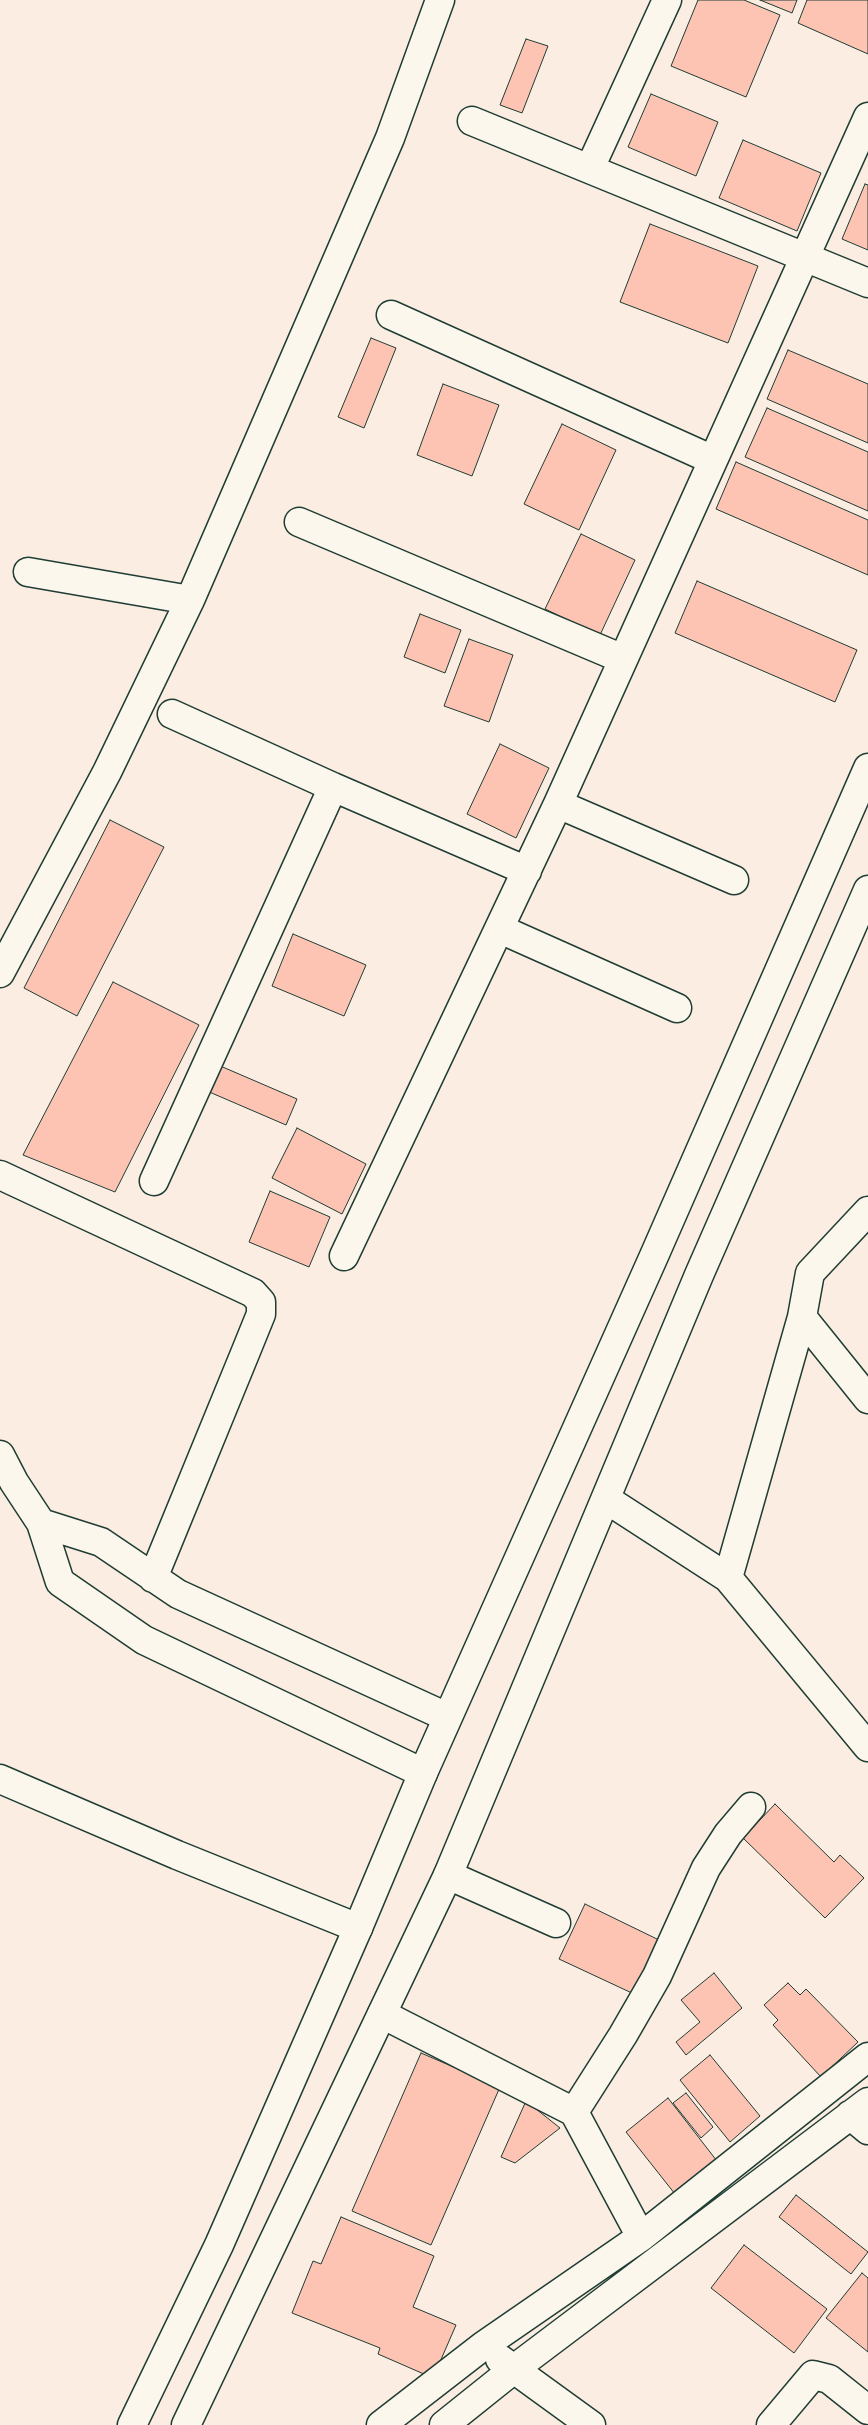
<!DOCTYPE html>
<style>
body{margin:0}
canvas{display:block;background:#fbede1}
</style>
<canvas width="868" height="2425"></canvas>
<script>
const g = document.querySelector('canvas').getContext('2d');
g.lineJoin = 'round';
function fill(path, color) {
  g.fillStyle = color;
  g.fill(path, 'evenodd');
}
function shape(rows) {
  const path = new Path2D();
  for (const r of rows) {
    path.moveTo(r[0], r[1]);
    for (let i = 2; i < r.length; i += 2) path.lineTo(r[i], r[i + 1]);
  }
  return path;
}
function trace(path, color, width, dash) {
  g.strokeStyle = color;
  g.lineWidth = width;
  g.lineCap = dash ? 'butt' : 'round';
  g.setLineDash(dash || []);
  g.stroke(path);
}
const building = shape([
 [698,0,744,0,780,15,746,97,671,66,698,0],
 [760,0,797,0,792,13,760,0],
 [807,0,868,0,868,54,798,23,807,0],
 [526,39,548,46,522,113,500,105,526,39],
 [651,94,718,122,696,176,628,147,651,94],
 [743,140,821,173,797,231,719,198,743,140],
 [865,184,868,185,868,250,842,239,865,184],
 [650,224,758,266,728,343,620,302,650,224],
 [371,338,396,348,364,428,338,417,371,338],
 [788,350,868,384,868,443,767,399,788,350],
 [443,384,499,405,472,476,417,455,443,384],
 [767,408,868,452,868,511,745,457,767,408],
 [562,424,616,450,579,530,524,504,562,424],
 [736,462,868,520,868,575,716,509,736,462],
 [581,534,635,560,600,635,545,609,581,534],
 [697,581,857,650,835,702,675,633,697,581],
 [420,614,461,630,445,673,404,657,420,614],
 [469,639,513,655,489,722,444,706,469,639],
 [500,744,549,768,516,838,467,814,500,744],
 [110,820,164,847,77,1016,24,988,110,820],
 [293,934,366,965,344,1016,272,986,293,934],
 [113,982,199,1025,115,1192,23,1155,113,982],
 [218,1065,297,1099,286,1125,207,1091,218,1065],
 [297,1128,366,1164,342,1214,272,1178,297,1128],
 [270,1191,330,1217,309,1267,249,1242,270,1191],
 [775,1804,834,1862,840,1855,864,1878,825,1918,743,1838,775,1804],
 [585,1904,659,1940,634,1994,559,1959,585,1904],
 [714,1973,742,2008,686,2055,676,2042,700,2022,681,2000,714,1973],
 [788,1983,800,1995,806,1989,858,2042,821,2077,773,2025,778,2020,764,2005,788,1983],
 [421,2053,500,2087,431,2245,352,2211,421,2053],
 [710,2055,760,2116,730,2142,680,2080,710,2055],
 [686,2093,713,2127,701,2138,673,2103,686,2093],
 [668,2098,717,2161,675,2194,626,2132,668,2098],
 [526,2101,560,2128,515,2163,501,2157,526,2101],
 [796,2195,868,2252,851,2274,779,2217,796,2195],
 [341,2217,434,2256,413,2307,456,2325,433,2378,378,2354,380,2348,292,2313,313,2261,321,2264,341,2217],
 [744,2245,827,2309,794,2353,711,2288,744,2245],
 [862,2273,868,2278,868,2352,826,2318,862,2273]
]);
const minor = shape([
 [472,121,868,283],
 [590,168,667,0],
 [391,315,713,460],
 [299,522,623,659],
 [28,572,190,600],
 [172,714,333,787],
 [558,804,734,880],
 [500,929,677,1008],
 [0,973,107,772,190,600,390,138,440,0],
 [0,1175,253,1293,261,1302,261,1314,246,1351,153,1578],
 [154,1181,333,787,527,871],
 [344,1256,558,804,868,117],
 [802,1317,868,1399],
 [0,1455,14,1482,41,1523,60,1582,144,1640,423,1773],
 [606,1499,728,1578,868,1747],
 [41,1523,101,1542,178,1594,447,1717],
 [728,1578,802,1317,810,1273,868,1211],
 [0,1779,177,1855,358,1928],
 [448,1875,556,1923],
 [382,2014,574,2112,641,2237],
 [574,2112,623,2035,657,1976,706,1868,728,1834,751,1807],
 [850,2115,868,2130],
 [500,2359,591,2425],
 [381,2425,483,2346,641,2237,868,2057],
 [444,2425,514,2369,868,2102],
 [771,2425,813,2375,829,2379,868,2410]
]);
const major = shape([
 [132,2425,219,2245,358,1928,423,1773,654,1256,868,768],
 [186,2425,448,1875,699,1275,868,890]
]);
fill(building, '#fdc4b4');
trace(building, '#1f3d34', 1);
trace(minor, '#1f3d34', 31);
trace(major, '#1f3d34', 31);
trace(minor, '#fbf7ec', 28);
trace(major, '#fbf7ec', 28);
</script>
